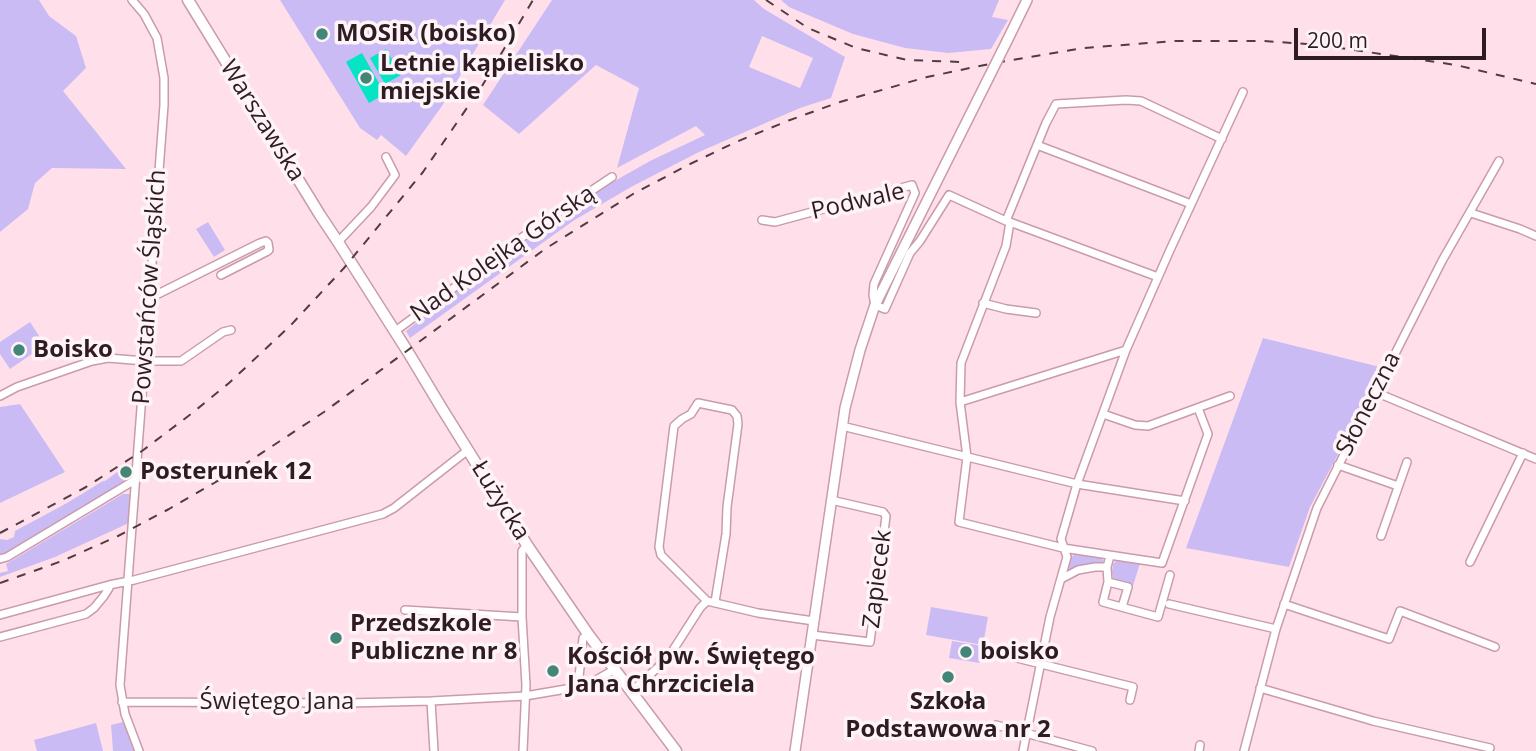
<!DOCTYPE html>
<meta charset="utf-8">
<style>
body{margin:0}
#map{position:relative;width:1536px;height:751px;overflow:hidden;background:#ffe0ea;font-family:"Open Sans",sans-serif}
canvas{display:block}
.scale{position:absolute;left:1294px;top:28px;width:192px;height:32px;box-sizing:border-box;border:4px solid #2e1c22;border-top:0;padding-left:9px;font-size:21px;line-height:24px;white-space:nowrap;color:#2e1c22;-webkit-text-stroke:5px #fef4f7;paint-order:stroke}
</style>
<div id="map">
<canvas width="1536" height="751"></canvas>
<div class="scale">200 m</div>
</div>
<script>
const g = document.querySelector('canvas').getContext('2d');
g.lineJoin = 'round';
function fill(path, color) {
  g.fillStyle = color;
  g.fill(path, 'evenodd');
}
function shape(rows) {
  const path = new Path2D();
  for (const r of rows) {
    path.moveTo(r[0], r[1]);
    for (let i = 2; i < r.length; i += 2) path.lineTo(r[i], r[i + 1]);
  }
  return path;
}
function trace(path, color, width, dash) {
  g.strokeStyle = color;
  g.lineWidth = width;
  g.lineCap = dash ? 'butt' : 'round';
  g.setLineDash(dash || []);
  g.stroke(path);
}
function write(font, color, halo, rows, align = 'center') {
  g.font = font + ' "Open Sans",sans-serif';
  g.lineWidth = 7;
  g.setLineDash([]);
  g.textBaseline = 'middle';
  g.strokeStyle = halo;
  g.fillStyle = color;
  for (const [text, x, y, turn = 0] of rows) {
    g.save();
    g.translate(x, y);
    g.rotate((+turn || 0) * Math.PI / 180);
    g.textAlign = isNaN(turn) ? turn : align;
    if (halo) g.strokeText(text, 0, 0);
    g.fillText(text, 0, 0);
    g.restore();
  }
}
const green = shape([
 [0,0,39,0,49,16,76,36,86,68,63,91,126,169,52,168,35,183,28,209,0,232],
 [280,0,505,0,442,106,406,156,381,135,377,140,360,128],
 [552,0,754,0,764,9,845,57,831,98,800,108,699,152,631,187,573,221,410,338,406,331,472,278,548,224,611,183,650,161,705,135,696,126,617,168,639,88,596,65,519,134,483,105],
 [762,36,813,58,800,88,749,67],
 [781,0,999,0,992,17,1008,20,991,49,948,53,905,48,853,34,789,7],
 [208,222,225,250,214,257,196,229],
 [30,322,45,345,10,369,0,354,0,342],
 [1263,338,1384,368,1310,507,1289,567,1186,548],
 [20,404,65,472,0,503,0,407],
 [120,470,124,481,117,487,7,554,0,556,0,539,7,540,14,537,15,531,67,503,103,481,105,481],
 [123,494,130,494,129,523,55,557,0,577,0,573,8,571,6,564],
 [1075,554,1101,558,1103,560,1103,563,1079,567,1066,573,1069,559],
 [1116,561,1140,563,1133,586,1114,581,1112,572,1113,564],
 [931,607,988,617,983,645,926,635],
 [952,641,983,646,980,663,949,658],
 [123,722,136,751,113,751,111,725],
 [96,723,103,751,37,751,34,740]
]);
const water = shape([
 [386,49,401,75,385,84,370,58],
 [362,53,385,94,369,103,346,62]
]);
const minor = shape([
 [132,0,144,14,157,38,164,78,164,105,120,685,125,714,139,751],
 [1037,145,1191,204],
 [1471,213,1520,229,1536,236],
 [762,220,775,222,912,185,915,193,874,284,873,295,875,305,885,309,910,253,920,241,949,195,1006,221,1046,123,1056,104,1126,100,1141,101,1222,139],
 [1007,221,1158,277],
 [338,242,371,207,395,175,386,157],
 [150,298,260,243,266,241,268,243,269,250,266,252,221,275],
 [983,303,1006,309,1036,313],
 [394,332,528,233,612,177],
 [1126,350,960,402,967,457,959,522,1063,548,1162,563,1208,434,1198,408],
 [1375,392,1536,459],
 [0,396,17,387,92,361,108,358,145,361,181,361,223,332,231,330],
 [960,402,961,363,1006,246,1010,222],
 [1103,414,1135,425,1148,426,1230,396],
 [842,426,1077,484,1185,501],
 [1338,465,1398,486],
 [1381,536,1407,462],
 [1110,556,1107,567,1108,582,1103,602,1158,617,1170,575],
 [0,559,7,557,135,480],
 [1470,562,1523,453],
 [1061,579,1078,570,1095,567,1107,567],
 [1108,582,1128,587,1122,607],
 [715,602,726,534,727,507,738,424,737,416,732,410,698,403,691,414,682,419,674,426,659,547,661,555,707,601,758,613,814,621],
 [1169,604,1276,629],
 [1284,604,1389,639,1400,611,1495,647],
 [405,610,522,617],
 [0,615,109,585,134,580,383,514,394,508,468,450],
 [812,635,870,642,886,516,883,512,831,500],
 [0,637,86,614,94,608,104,596,109,588,109,585],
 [1009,656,1133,687,1130,700],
 [578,687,583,638,588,634],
 [1260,688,1373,721,1490,748],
 [631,692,668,658,700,608,707,601],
 [431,701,434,751],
 [122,702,349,703,431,701,525,696,578,687,596,680,615,669],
 [996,725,1092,751],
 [523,751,526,685,522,617,522,551,527,545],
 [1023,751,1050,617,1067,557,1061,539,1077,484,1126,350,1170,250,1243,92],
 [1199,751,1200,745],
 [1244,751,1276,629,1317,508,1442,261,1499,161]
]);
const tertiary = shape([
 [1007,41,1027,0],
 [795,751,845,408,860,350,875,305,988,79]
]);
const secondary = shape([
 [188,0,320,215,338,242,408,352,441,407,527,545,588,634,676,751]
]);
const rail = shape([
 [766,0,808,28,856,48,907,60,962,62],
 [0,533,86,487,142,451,191,414,229,383,290,326,344,268,423,172,482,86,533,0],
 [0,583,62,561,118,536,169,509,233,472,324,412,545,249,633,194,688,165,736,142,790,120,840,102,927,77,994,63,1084,48,1175,41,1264,41,1320,45,1456,65,1536,84]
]);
const tertiaryBridge = shape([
 [988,79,1007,41]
]);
const markers = [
 [322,34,7,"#438576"],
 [366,78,7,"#438576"],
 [19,350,7,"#438576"],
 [126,472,7,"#438576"],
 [336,638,7,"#438576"],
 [966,652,7,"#438576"],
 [553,671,7,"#438576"],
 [948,677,7,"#438576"]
];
const poiNames = [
 ["MOSiR (boisko)",336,34],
 ["Letnie kąpielisko",380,64],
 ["miejskie",380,92],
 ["Boisko",33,350],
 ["Posterunek 12",140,472],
 ["Przedszkole",350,624],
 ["Publiczne nr 8",350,652],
 ["boisko",980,652],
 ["Kościół pw. Świętego",567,657],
 ["Jana Chrzciciela",567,685],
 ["Szkoła",948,702,"center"],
 ["Podstawowa nr 2",948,730,"center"]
];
const streetNames = [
 ["Warszawska",262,121,58],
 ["Podwale",858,202,-13],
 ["Nad Kolejką Górską",503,254,-35],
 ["Powstańców Śląskich",150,287,-86],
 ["Słoneczna",1369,404,-63],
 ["Łużycka",500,501,58],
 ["Zapiecek",878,579,-83],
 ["Świętego Jana",277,702]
];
fill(green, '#cbbbf4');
fill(water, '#05e4c3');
trace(minor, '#ca9baa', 10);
trace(tertiary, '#ca9baa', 12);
trace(secondary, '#ca9baa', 13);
trace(minor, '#fff', 7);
trace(tertiary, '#fff', 9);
trace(secondary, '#fff', 10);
trace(rail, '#503c42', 2, [9, 9]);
trace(tertiaryBridge, '#ca9baa', 12, []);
trace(tertiaryBridge, '#fff', 9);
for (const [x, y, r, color] of markers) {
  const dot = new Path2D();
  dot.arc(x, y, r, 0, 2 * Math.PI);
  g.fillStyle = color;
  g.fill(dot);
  trace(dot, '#fef4f7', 2.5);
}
write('bold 24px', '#2e1c22', '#fef4f7', poiNames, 'left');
write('24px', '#2e1c22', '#fef4f7', streetNames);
</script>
